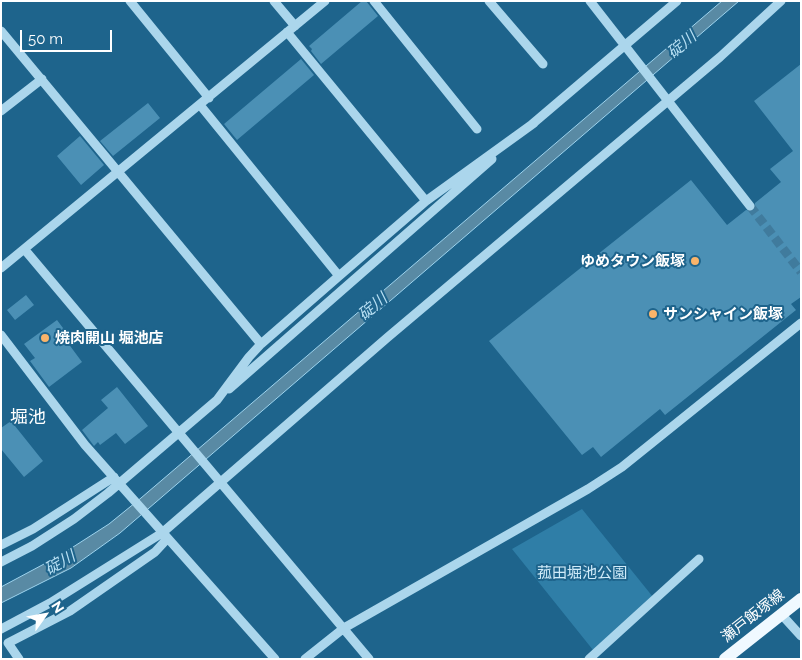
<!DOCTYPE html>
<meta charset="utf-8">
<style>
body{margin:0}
#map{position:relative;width:802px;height:660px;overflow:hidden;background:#1e648c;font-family:Raleway,sans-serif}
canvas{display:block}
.frame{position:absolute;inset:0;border:2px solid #fff;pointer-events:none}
.north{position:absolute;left:20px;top:590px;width:50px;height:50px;-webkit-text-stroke:4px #1e648c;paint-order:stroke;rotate:58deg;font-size:14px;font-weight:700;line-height:20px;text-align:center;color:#fff}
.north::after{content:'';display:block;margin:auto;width:18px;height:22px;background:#fff;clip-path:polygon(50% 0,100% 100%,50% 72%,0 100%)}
.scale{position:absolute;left:20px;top:30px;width:92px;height:22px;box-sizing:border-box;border:2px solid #fff;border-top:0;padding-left:6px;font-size:15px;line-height:18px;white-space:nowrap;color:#fff;-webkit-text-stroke:4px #1e648c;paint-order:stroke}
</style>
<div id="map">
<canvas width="802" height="660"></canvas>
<div class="frame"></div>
<div class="north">N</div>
<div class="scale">50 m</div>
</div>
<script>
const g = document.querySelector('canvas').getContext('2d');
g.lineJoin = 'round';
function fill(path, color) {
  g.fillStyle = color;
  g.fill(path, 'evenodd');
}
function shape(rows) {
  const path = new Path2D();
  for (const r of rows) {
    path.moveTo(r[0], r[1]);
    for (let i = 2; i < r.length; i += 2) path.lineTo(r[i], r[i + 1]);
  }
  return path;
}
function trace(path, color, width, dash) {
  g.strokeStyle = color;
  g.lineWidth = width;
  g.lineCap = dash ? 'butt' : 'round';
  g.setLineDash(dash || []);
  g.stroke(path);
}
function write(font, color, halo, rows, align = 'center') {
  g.font = font + ' Raleway,"Noto Sans JP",sans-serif';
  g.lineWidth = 4;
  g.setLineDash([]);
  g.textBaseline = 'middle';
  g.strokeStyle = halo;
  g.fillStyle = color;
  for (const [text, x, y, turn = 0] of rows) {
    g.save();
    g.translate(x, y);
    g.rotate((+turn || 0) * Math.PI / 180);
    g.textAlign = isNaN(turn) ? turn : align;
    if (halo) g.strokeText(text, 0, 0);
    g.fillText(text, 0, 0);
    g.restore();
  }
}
const green = shape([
 [582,509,653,597,593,650,512,549]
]);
const water = shape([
 [722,1,739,1,120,533,71,568,1,603,1,587,59,556,109,524,141,498,722,1]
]);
const building = shape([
 [362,1,366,1,378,16,321,64,311,51,312,49,309,46],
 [301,59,314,75,237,140,224,124],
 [801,64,801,297,791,304,796,310,665,415,660,409,601,457,593,447,582,455,489,341,691,180,727,225,746,210,754,211,755,203,781,182,770,169,793,151,754,101],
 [148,103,160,118,113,156,100,141],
 [80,136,104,165,81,185,57,156],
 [26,295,34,305,15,320,7,310],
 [57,320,66,332,62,335,82,362,49,387,30,361,35,358,24,344],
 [117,387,148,426,125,444,116,433,100,445,98,442,94,446,82,430,108,408,101,400],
 [11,421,43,461,24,477,1,449,1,428]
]);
const minorTunnel = shape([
 [750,206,801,272]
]);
const minor = shape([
 [130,1,209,98],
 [274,1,295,26],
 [374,1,477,129],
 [489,1,543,64],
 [590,1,750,206],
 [1,31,261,344],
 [287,32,426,201],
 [200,105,339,276],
 [1,111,42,79],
 [530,126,677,1],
 [25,250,369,659],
 [1,268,325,1],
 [1,335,85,445,275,659],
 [229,389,492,159],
 [1,545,33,529,114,477],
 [1,562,32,546,74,519,108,493,217,400,249,357,261,344,339,276,426,201,534,123],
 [781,614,801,636],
 [1,629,50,603,162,533,388,337,720,57,781,1],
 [19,659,8,643,70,611,155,552,167,539],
 [305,659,344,628,588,489,622,467,801,323],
 [589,659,699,559]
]);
const major = shape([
 [725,659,801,599]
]);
const markers = [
 [695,261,5,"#fab46a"],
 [653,314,5,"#fab46a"],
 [45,338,5,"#fab46a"]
];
const poiNames = [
 ["ゆめタウン飯塚",685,261,"right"],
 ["サンシャイン飯塚",663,314],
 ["焼肉開山 堀池店",55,338]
];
const parkNames = [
 ["菰田堀池公園",582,573]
];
const streetNames = [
 ["瀬戸飯塚線",753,616,-38]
];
const waterNames = [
 ["碇川",682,45,-40],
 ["碇川",373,307,-40],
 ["碇川",60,563,-30]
];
const quarterNames = [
 ["堀池",28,418]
];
fill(green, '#2f7ea7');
fill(water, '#598aa4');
trace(water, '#9ed3ed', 1);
fill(building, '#4b90b5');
trace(minorTunnel, '#407b9d', 9, [9, 4.5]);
trace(minor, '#abd6ec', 9);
trace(major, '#f0f9ff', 12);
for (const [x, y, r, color] of markers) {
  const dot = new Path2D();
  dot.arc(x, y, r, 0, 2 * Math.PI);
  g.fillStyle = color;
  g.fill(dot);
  trace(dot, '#1e648c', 2);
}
write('bold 15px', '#fff', '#1e648c', poiNames, 'left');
write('15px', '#d0ebf9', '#1e648c', parkNames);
write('15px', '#fff', '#1e648c', streetNames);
write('italic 16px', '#b7dff3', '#1e648c', waterNames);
write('18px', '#fff', '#1e648c', quarterNames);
</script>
